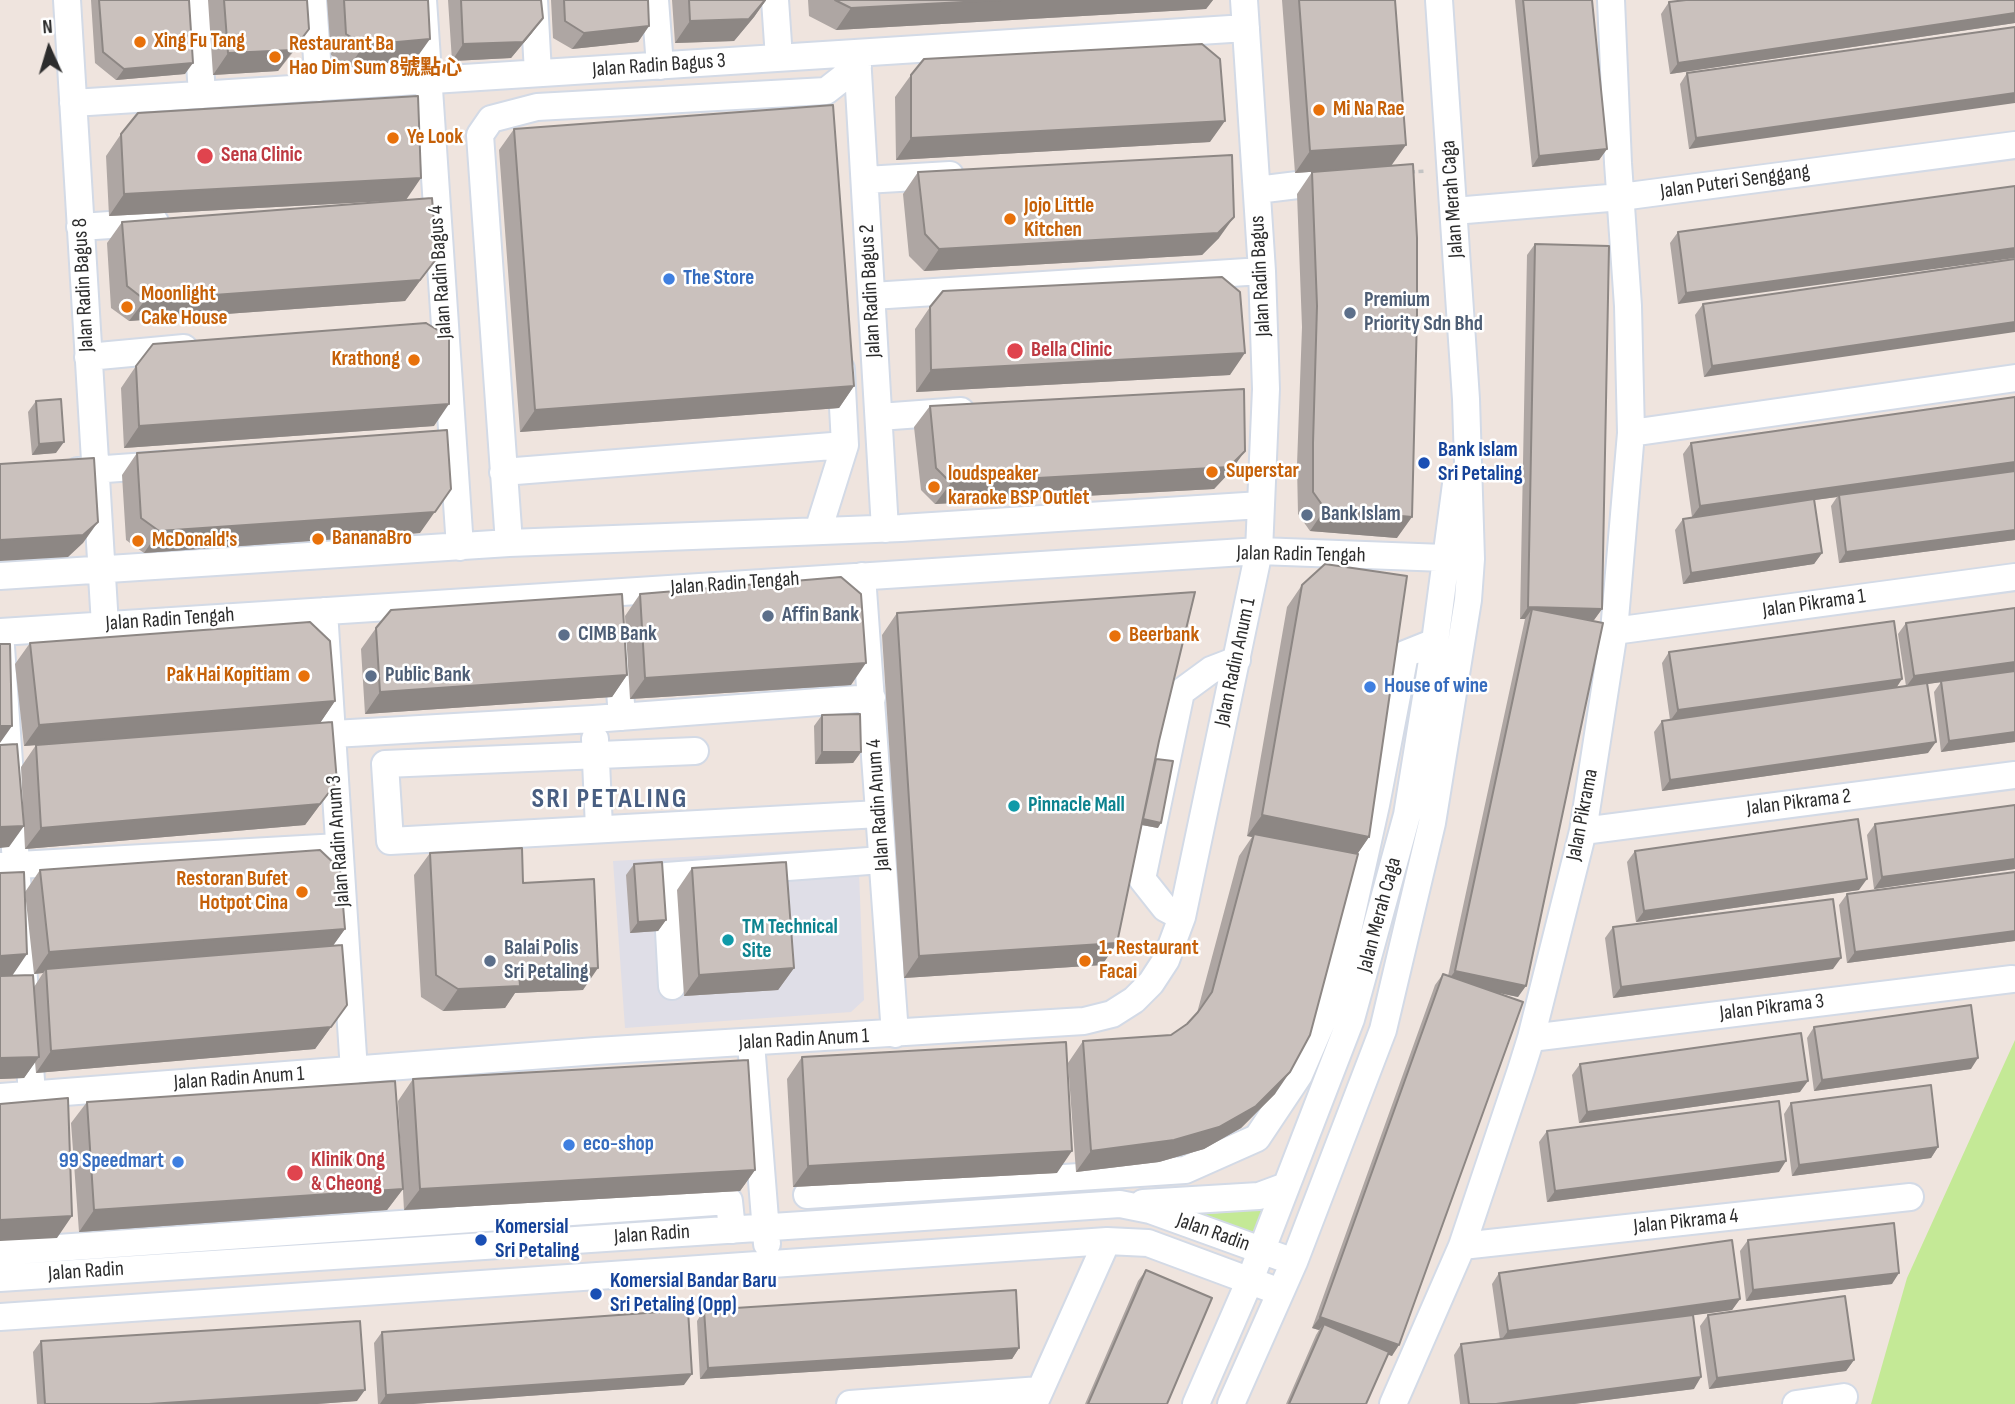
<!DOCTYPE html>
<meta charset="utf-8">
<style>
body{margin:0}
#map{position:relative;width:2015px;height:1404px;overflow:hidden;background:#efe4de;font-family:"Sofia Sans Condensed",sans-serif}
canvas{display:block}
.north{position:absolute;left:14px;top:14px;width:70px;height:70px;-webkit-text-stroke:5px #fff;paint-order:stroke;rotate:356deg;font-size:19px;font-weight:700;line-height:28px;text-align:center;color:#2c2c2c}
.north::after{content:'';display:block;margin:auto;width:24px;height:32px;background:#2c2c2c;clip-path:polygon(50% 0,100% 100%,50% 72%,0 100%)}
</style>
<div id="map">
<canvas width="2015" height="1404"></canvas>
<div class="north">N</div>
</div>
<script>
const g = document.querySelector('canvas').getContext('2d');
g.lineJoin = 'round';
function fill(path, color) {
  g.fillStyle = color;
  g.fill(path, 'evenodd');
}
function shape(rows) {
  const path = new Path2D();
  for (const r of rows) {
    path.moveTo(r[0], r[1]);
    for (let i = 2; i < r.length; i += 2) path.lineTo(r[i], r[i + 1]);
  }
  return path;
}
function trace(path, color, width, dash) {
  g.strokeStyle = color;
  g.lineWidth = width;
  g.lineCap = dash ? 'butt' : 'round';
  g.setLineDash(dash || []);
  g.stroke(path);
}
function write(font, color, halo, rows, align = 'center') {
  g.font = font + ' "Sofia Sans Condensed","Noto Sans SC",sans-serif';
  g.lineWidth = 5;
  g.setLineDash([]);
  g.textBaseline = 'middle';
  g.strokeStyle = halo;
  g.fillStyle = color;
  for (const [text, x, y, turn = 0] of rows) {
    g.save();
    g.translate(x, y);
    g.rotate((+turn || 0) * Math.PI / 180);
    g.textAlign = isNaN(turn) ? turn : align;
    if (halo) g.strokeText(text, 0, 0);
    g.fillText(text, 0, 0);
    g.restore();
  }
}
const industrial = shape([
 [858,847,864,1000,851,1012,625,1028,613,861]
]);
const green = shape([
 [2015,1040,2015,1404,1871,1404,1907,1278],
 [1270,1209,1258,1245,1183,1216]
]);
const path = shape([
 [1410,172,1426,171]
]);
const minor = shape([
 [67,0,105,625],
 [196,0,202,95],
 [313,0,319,88],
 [423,0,460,547],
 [534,0,538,73],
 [655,0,660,66],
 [775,0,779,58],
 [857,55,885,529],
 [73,103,1246,28],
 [865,180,950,175],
 [1257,190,1338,180],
 [1454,211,1621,197,2015,145],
 [80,227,155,222],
 [872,296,1262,271],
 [88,357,184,348],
 [879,417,961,411],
 [1631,433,2015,378],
 [78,471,161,465],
 [503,472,845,445],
 [818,531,845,445,841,369],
 [509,543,480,135,491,119,537,107,826,91,858,66],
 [0,576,509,543,901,528,1261,505],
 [862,576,895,1034],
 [324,611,354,1071],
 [1614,631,2015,577],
 [617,652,622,717],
 [299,736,593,719,872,698],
 [595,739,599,828],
 [695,751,385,764,390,841,879,814],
 [1583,831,2015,775],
 [0,866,339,847],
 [1182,917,1165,908,1142,879,1181,692,1211,670,1237,660],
 [672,986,666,876,882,860],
 [1531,1038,2012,979],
 [751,1043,767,1244],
 [32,1095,0,632,1259,551,1471,559],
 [0,1097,596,1051,1084,1021,1112,1014,1134,1000,1151,983,1166,960,1182,917,1259,551,1266,389,1262,271,1244,0],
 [807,1195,1185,1170,1257,1138,1299,1075,1334,994,1376,805,1405,654,1435,642],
 [1143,1203,1259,1196,1286,1186],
 [1462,1246,1910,1197],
 [0,1252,729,1201,732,1230],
 [0,1278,1120,1204,1150,1210,1294,1262],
 [0,1317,1107,1241,1148,1243,1280,1292],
 [850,1404,1040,1390],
 [1034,1404,1107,1241],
 [1196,1404,1250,1280,1351,1019,1407,815,1435,642,1456,484],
 [1231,1404,1294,1262,1383,1030,1432,823,1468,600,1471,559,1466,399,1439,0],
 [1393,1404,1462,1246,1521,1070,1531,1038,1583,831,1614,631,1631,433,1628,306,1618,163,1611,0],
 [1796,1404,1844,1397]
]);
const wall = shape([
 [91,0,189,0,185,74,116,80,95,63],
 [208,0,307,0,294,51,278,71,213,75],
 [327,0,428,0,415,60,349,67,331,55],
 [448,0,541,0,543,18,531,34,511,58,452,61],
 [551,0,648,0,649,26,638,42,572,49,553,38],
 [672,0,766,0,754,17,734,41,675,43],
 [808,0,1213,0,1206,9,836,30,809,16],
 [1282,0,1395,0,1391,166,1397,538,1310,531,1298,514,1297,465,1302,327,1297,194,1312,172,1381,167,1295,173],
 [1515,0,1592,0,1607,149,1599,160,1532,167],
 [2015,0,2015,23,1670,74,1661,14,1669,2],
 [2015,27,1689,149,1680,84,1687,73],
 [911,75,1210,142,896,160,895,97],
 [514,129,854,386,839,408,520,432,499,150],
 [121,134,406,200,109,216,106,156],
 [918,172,1219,238,1202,255,924,271,909,256,903,194],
 [2015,186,1678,304,1670,243,1678,232],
 [122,222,437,258,405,301,129,321,111,308,107,243],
 [1535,244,1602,609,1594,620,1586,620,1518,997,1490,991,1392,1356,1387,1354,1366,1404,1286,1404,1316,1335,1319,1330,1312,1328,1435,985,1443,974,1448,976,1525,619,1520,619,1527,255],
 [2015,258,1704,377,1695,315,1703,304],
 [930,307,1230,375,916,392,915,329],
 [136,366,434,426,124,448,121,388],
 [2015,397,2015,540,1839,563,1831,506,1837,497,1814,500,1822,553,1814,564,1683,584,1675,530,1683,519,1692,517,1683,454,1691,443],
 [36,401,56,453,32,455,28,412],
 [930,406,1230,472,1214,489,935,504,921,490,914,427],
 [137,453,420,533,144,553,126,540,122,475],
 [1302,585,1369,837,1357,854,1275,1094,1241,1128,1204,1149,1159,1162,1076,1172,1068,1063,1083,1041,1171,1035,1187,1024,1197,1013,1239,856,1252,837,1247,836,1287,607],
 [640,594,851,685,630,699,625,616],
 [897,613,1156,759,1158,828,1142,825,1117,943,1102,965,904,978,882,635],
 [1906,623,2015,742,1941,752,1934,692,1941,682,1927,684,1928,753,1662,791,1654,732,1662,721,1670,720,1662,663,1669,652,1896,687,1906,686,1898,634],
 [376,628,627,675,612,697,365,714,361,649],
 [30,643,335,701,320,723,24,746,15,664],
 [822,715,861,752,853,763,815,764,814,726],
 [36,745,337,782,305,825,25,849,21,767],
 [2015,805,2015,869,1874,889,1867,835,1875,824],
 [1635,851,1859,890,1636,922,1627,862],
 [430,853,523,883,583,990,515,993,505,1008,443,1011,421,997,414,875],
 [634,864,666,920,658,931,630,933,626,875],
 [692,868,794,968,778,990,684,996,677,890],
 [40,870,345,929,332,946,347,1005,315,1049,36,1073,35,1062,24,1078,0,1079,0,976,34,987,43,973,34,974,25,892],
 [2015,872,2015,941,1847,963,1839,905,1847,894],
 [1613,927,1833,969,1613,998,1605,938],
 [1814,1027,1971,1069,1814,1091,1807,1038],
 [802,1057,1057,1173,793,1187,787,1079],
 [1580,1064,1800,1092,1579,1123,1572,1075],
 [413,1079,755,1170,740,1191,404,1210,398,1101],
 [87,1102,403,1189,387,1210,79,1232,71,1123],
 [1791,1103,1938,1147,1931,1158,1792,1176,1784,1114],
 [1547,1131,1779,1172,1547,1202,1539,1142],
 [1748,1240,1892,1284,1746,1301,1740,1251],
 [1146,1270,1167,1404,1085,1404,1138,1281],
 [1499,1273,1740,1299,1732,1310,1693,1315,1694,1389,1574,1404,1460,1404,1454,1355,1461,1344,1500,1340,1492,1284],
 [704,1310,1019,1348,1012,1359,700,1379,697,1321],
 [1708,1315,1854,1360,1846,1371,1709,1389,1700,1326],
 [382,1332,684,1385,413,1404,378,1404,374,1343],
 [41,1341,357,1401,317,1404,37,1404,33,1352]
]);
const shadedWall = shape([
 [766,0,754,17,734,41,675,43,690,21],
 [1001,0,1213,0,1206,9,836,30,851,8],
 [2015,13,2015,23,1670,74,1678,63],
 [543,18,531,34,511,58,452,61,463,44],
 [649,26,638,42,572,49,584,33],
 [309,29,278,71,213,75,228,53],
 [430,39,415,60,349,67,364,45],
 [193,63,185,74,116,80,124,69],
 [2015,93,2015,103,1689,149,1696,138],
 [1225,121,1210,142,896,160,911,138],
 [1406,145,1391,166,1295,173,1310,151],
 [1607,149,1599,160,1532,167,1539,156],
 [421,178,406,200,109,216,124,194],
 [1234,217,1219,238,1202,255,924,271,939,249],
 [2015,248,2015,258,1678,304,1686,293],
 [437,258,405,301,129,321,145,300],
 [2015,322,2015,332,1704,377,1712,366],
 [1245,353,1230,375,916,392,931,370],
 [854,386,839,408,520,432,535,410],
 [449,404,434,426,124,448,139,426],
 [64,442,56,453,32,455,39,444],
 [1245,451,1230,472,1214,489,935,504,951,483],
 [2015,462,2015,472,1839,495,1837,497,1692,517,1700,506],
 [451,489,420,533,144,553,159,531],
 [1325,509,1412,517,1397,538,1310,531],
 [98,522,83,543,68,557,0,561,0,540],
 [2015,530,2015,540,1839,563,1846,552],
 [1822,553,1814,564,1683,584,1691,573],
 [1528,607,1602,609,1594,620,1530,619,1532,609,1525,619,1520,619],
 [2015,662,2015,672,1906,687,1914,676],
 [866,663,851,685,630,699,645,678],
 [627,675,612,697,365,714,380,692],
 [1902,679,1895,690,1670,721,1678,710],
 [335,701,320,723,24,746,39,725],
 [0,726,12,726,0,743],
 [2015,732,2015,742,1941,752,1949,741],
 [1936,742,1928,753,1662,791,1670,780],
 [822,752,861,752,853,763,815,764],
 [337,782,305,825,25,849,41,828],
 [1262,815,1369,837,1354,859,1254,834,1252,837,1247,836],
 [1135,818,1161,823,1158,828,1131,823],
 [24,826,9,847,0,848,0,827],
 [2015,859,2015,869,1874,889,1882,877],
 [1867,879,1859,890,1636,922,1644,911],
 [666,920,658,931,630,933,638,922],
 [345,929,330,950,46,969,43,973,34,974,49,952],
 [2015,931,2015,941,1847,963,1855,952],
 [1117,943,1102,965,904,978,919,956],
 [27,954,12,976,0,976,0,956],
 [1841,958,1833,969,1613,998,1621,987],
 [598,968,583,990,515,993,505,1008,443,1011,458,989,519,972],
 [794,968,778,990,684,996,699,975],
 [1455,971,1526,986,1518,997,1447,982],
 [347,1005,315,1049,36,1073,51,1051],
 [39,1057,24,1078,0,1079,0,1058],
 [1978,1058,1971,1069,1814,1091,1822,1080],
 [1290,1072,1275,1094,1241,1128,1204,1149,1159,1162,1076,1172,1091,1151],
 [1808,1081,1800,1092,1579,1123,1587,1112],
 [1938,1147,1931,1158,1792,1176,1799,1165],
 [1072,1151,1057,1173,793,1187,808,1166],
 [1786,1161,1779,1172,1547,1202,1555,1191],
 [755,1170,740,1191,404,1210,420,1189],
 [403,1189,387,1210,79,1232,94,1210],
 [72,1216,57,1238,0,1241,0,1220],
 [1899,1273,1892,1284,1746,1301,1753,1290],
 [1740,1299,1732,1310,1500,1342,1508,1331],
 [1320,1317,1399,1345,1392,1356,1321,1331,1324,1324,1319,1330,1312,1328],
 [1019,1348,1012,1359,700,1379,708,1368],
 [1854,1360,1846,1371,1709,1389,1717,1378],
 [692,1374,684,1385,413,1404,380,1404,386,1395],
 [1701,1377,1694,1389,1574,1404,1496,1404],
 [365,1390,357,1401,317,1404,149,1404]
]);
const building = shape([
 [99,0,189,0,193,63,124,69,103,52,99,0],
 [224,0,307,0,309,29,293,50,228,53,224,0],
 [344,0,428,0,430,39,364,45,346,34,344,0],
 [461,0,541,0,543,18,523,42,463,44,461,0],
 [564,0,648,0,649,26,584,33,565,21,564,0],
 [689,0,765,0,749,19,690,21,689,0],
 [835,0,1001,0,851,8,835,0],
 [1299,0,1395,0,1406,145,1310,151,1299,0],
 [1523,0,1592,0,1607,149,1539,156,1523,0],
 [1686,0,2015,0,2015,13,1678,63,1669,2,1686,0],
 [2015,27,2015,93,1696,138,1687,73,2015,27],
 [1202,44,1220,59,1225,121,911,138,911,75,924,59,1202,44],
 [418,96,421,178,124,194,121,134,138,113,418,96],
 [833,105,854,386,535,410,514,129,833,105],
 [1232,155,1234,217,1218,233,939,249,925,234,918,172,1232,155],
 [1413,164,1417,238,1417,316,1412,517,1325,509,1313,492,1313,443,1317,306,1312,172,1413,164],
 [2015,186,2015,248,1686,293,1678,232,2015,186],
 [432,198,437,258,420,280,145,300,127,286,122,222,432,198],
 [1535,244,1609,246,1602,609,1528,607,1535,244],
 [2015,259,2015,322,1712,366,1703,304,2015,259],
 [1222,277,1240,292,1245,353,931,370,930,307,943,291,1222,277],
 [426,323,449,337,449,404,139,426,136,366,153,344,426,323],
 [1244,389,1245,451,1229,467,951,483,936,468,930,406,1244,389],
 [2015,397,2015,462,1700,506,1691,443,2015,397],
 [61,399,64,442,39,444,36,401,61,399],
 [447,430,451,489,435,512,159,531,141,518,137,453,447,430],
 [94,458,98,522,83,535,0,540,0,464,94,458],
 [2015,471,2015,530,1846,552,1839,495,2015,471],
 [1814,499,1822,553,1691,573,1683,519,1814,499],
 [1325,564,1407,576,1369,837,1262,815,1302,585,1325,564],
 [841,577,861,594,866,663,645,678,640,594,841,577],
 [1195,592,1159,741,1117,943,919,956,897,613,1195,592],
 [622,594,627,675,380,692,376,628,391,610,622,594],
 [2015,608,2015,662,1914,676,1906,623,2015,608],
 [1532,609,1603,623,1526,986,1455,971,1532,609],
 [1894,621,1902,679,1678,710,1669,652,1894,621],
 [310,622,330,641,335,701,39,725,30,643,310,622],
 [0,644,10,644,12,726,0,726,0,644],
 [2015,671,2015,732,1949,741,1941,681,2015,671],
 [1927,683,1936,742,1670,780,1662,721,1927,683],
 [860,714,861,752,822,752,822,715,860,714],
 [332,722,337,782,320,804,41,828,36,745,332,722],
 [17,744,24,826,0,827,0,745,17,744],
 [1156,759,1173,761,1161,823,1143,819,1156,759],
 [2015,805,2015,859,1882,877,1875,824,2015,805],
 [1858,819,1867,879,1644,911,1635,851,1858,819],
 [1254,834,1358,854,1310,1035,1290,1072,1256,1106,1219,1127,1174,1140,1091,1151,1083,1041,1171,1035,1187,1024,1198,1012,1212,992,1254,834],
 [522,848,523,883,594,879,598,968,519,972,520,986,458,989,436,975,430,853,522,848],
 [320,850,340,869,345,929,49,952,40,870,320,850],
 [662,862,666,920,638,922,634,864,662,862],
 [786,862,794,968,699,975,692,868,786,862],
 [24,872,27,954,0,956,0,873,24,872],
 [2015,872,2015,931,1855,952,1847,894,2015,872],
 [1833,899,1841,958,1621,987,1613,927,1833,899],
 [342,945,347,1005,331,1027,51,1051,46,969,342,945],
 [1443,974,1523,1002,1399,1345,1320,1317,1443,974],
 [33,975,39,1057,0,1058,0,976,33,975],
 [1971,1005,1978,1058,1822,1080,1814,1027,1971,1005],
 [1801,1033,1808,1081,1587,1112,1580,1064,1801,1033],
 [1066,1042,1072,1151,808,1166,802,1057,1066,1042],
 [748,1060,755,1170,420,1189,413,1079,748,1060],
 [395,1081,403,1189,94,1210,87,1102,395,1081],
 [1931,1085,1938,1147,1799,1165,1791,1103,1931,1085],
 [68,1098,72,1216,0,1220,0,1104,68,1098],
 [1779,1101,1786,1161,1555,1191,1547,1131,1779,1101],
 [1894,1223,1899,1273,1753,1290,1748,1240,1894,1223],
 [1732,1240,1740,1299,1508,1331,1499,1273,1732,1240],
 [1146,1270,1212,1298,1167,1404,1088,1404,1146,1270],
 [1016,1290,1019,1348,708,1368,704,1310,1016,1290],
 [1845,1296,1854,1360,1717,1378,1708,1315,1845,1296],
 [688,1310,692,1374,386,1395,382,1332,688,1310],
 [1693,1315,1701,1377,1496,1404,1469,1404,1461,1344,1693,1315],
 [360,1321,365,1390,149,1404,45,1404,41,1341,360,1321],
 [1324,1324,1389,1352,1366,1404,1289,1404,1324,1324]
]);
const markers = [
 [140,42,7,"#e8710a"],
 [275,57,7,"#e8710a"],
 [1319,110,7,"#e8710a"],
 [393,138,7,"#e8710a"],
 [205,156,9,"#e0444e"],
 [1010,219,7,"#e8710a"],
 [669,279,7,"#3f7fe0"],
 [127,307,7,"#e8710a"],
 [1350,313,7,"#5c6f8a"],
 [1015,351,9,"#e0444e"],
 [414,360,7,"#e8710a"],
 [1424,463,7,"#1a4fb4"],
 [1212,472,7,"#e8710a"],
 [934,487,7,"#e8710a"],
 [1307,515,7,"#5c6f8a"],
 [318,539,7,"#e8710a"],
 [138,541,7,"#e8710a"],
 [768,616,7,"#5c6f8a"],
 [564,635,7,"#5c6f8a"],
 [1115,636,7,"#e8710a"],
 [304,676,7,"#e8710a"],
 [371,676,7,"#5c6f8a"],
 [1370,687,7,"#3f7fe0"],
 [1014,806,7,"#0f9aa8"],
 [302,892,7,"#e8710a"],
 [728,940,7,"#0f9aa8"],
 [490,961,7,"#5c6f8a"],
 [1085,961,7,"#e8710a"],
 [569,1145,7,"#3f7fe0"],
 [178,1162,7,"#3f7fe0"],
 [295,1173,9,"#e0444e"],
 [481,1240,7,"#1a4fb4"],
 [596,1294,7,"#1a4fb4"]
];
const foodNames = [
 ["Xing Fu Tang",154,42],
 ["Restaurant Ba",289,45],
 ["Hao Dim Sum 8號點心",289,69],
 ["Mi Na Rae",1333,110],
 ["Ye Look",407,138],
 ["Jojo Little",1024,207],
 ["Kitchen",1024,231],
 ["Moonlight",141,295],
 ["Cake House",141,319],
 ["Krathong",400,360,"right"],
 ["Superstar",1226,472],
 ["loudspeaker",948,475],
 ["karaoke BSP Outlet",948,499],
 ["BananaBro",332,539],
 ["McDonald's",152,541],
 ["Beerbank",1129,636],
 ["Pak Hai Kopitiam",290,676,"right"],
 ["Restoran Bufet",288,880,"right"],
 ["Hotpot Cina",288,904,"right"],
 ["1. Restaurant",1099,949],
 ["Facai",1099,973]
];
const streetNames = [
 ["Jalan Radin Bagus 3",659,66,-4],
 ["Jalan Puteri Senggang",1735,182,-8],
 ["Jalan Merah Caga",1453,199,-94],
 ["Jalan Radin Bagus 4",441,272,-94],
 ["Jalan Radin Bagus",1261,276,-93],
 ["Jalan Radin Bagus 8",84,285,-93],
 ["Jalan Radin Bagus 2",871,291,-93],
 ["Jalan Radin Tengah",1301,555,1],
 ["Jalan Radin Tengah",735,584,-4],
 ["Jalan Pikrama 1",1814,604,-8],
 ["Jalan Radin Tengah",170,620,-4],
 ["Jalan Radin Anum 1",1236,662,-78],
 ["Jalan Pikrama 2",1799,803,-7],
 ["Jalan Radin Anum 4",879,805,-94],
 ["Jalan Pikrama",1583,815,-79],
 ["Jalan Radin Anum 3",339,841,-94],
 ["Jalan Merah Caga",1380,915,-75],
 ["Jalan Pikrama 3",1772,1008,-7],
 ["Jalan Radin Anum 1",804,1040,-3],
 ["Jalan Radin Anum 1",239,1079,-4],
 ["Jalan Pikrama 4",1686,1222,-6],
 ["Jalan Radin",1213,1233,20],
 ["Jalan Radin",652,1235,-4],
 ["Jalan Radin",86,1272,-4]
];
const healthNames = [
 ["Sena Clinic",221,156],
 ["Bella Clinic",1031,351],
 ["Klinik Ong",311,1161],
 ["& Cheong",311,1185]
];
const shopNames = [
 ["The Store",683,279],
 ["House of wine",1384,687],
 ["eco-shop",583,1145],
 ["99 Speedmart",164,1162,"right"]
];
const serviceNames = [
 ["Premium",1364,301],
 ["Priority Sdn Bhd",1364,325],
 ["Bank Islam",1321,515],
 ["Affin Bank",782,616],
 ["CIMB Bank",578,635],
 ["Public Bank",385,676],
 ["Balai Polis",504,949],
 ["Sri Petaling",504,973]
];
const transitNames = [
 ["Bank Islam",1438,451],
 ["Sri Petaling",1438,475],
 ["Komersial",495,1228],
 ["Sri Petaling",495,1252],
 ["Komersial Bandar Baru",610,1282],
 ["Sri Petaling (Opp)",610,1306]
];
const cultureNames = [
 ["Pinnacle Mall",1028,806],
 ["TM Technical",742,928],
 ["Site",742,952]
];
const districtNames = [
 ["SRI PETALING",610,800]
];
fill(industrial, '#dfdee7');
fill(green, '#c4e996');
trace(minor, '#d3dae6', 30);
trace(path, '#c4c4c4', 3.5, [5, 3.5]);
trace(minor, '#fff', 26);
fill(wall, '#aea6a3');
fill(shadedWall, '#8d8784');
fill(building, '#cac1bd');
trace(building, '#8d8784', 2);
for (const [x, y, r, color] of markers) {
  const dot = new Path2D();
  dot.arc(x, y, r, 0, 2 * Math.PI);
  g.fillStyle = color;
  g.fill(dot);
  trace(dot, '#fff', 2.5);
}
write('bold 21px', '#c56008', '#fff', foodNames, 'left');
write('21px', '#2c2c2c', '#fff', streetNames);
write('bold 21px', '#be3a42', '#fff', healthNames, 'left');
write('bold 21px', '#366cbe', '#fff', shopNames, 'left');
write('bold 21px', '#4e5e75', '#fff', serviceNames, 'left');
write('bold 21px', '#164399', '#fff', transitNames, 'left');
write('bold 21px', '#0d838f', '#fff', cultureNames, 'left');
g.letterSpacing = '2px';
write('bold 28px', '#485e81', '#fff', districtNames);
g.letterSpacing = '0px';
</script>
